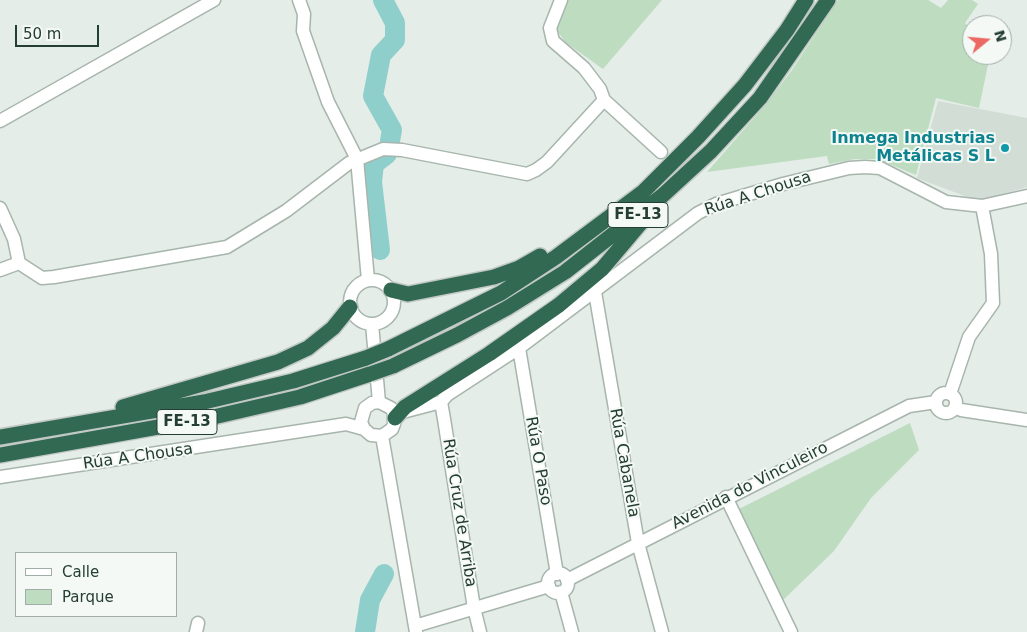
<!DOCTYPE html>
<meta charset="utf-8">
<style>
body{margin:0}
#map{position:relative;width:1027px;height:632px;overflow:hidden;background:#e4ede7;font-family:"DejaVu Sans",sans-serif}
canvas{display:block}
.legend{position:absolute;left:15px;top:552px;width:162px;height:65px;box-sizing:border-box;background:#f4f9f6;border:1px solid #a1aea7;margin:0;padding:6px 9px;list-style:none;font-size:15px;color:#243e31}
.legend li{display:flex;align-items:center;gap:10px;height:25px}
.legend b{width:25px;border:1px solid #a1aea7}
.north{position:absolute;left:962px;top:15px;width:50px;height:50px;box-sizing:border-box;background:#f4f9f6;border:1px solid #a1aea7;border-radius:50%;rotate:73deg;font-size:14px;font-weight:700;line-height:20px;text-align:center;color:#243e31}
.north::after{content:'';display:block;margin:auto;width:18px;height:22px;background:#ec6862;clip-path:polygon(50% 0,100% 100%,50% 72%,0 100%)}
.scale{position:absolute;left:15px;top:25px;width:84px;height:22px;box-sizing:border-box;border:2px solid #243e31;border-top:0;padding-left:6px;font-size:15px;line-height:18px;white-space:nowrap;color:#243e31;-webkit-text-stroke:4px #f4f9f6;paint-order:stroke}
</style>
<div id="map">
<canvas width="1027" height="632"></canvas>
<ul class="legend">
<li><b style="height:6px;background:#fff"></b>Calle</li>
<li><b style="height:14px;background:#beddc0"></b>Parque</li>
</ul>
<div class="north">N</div>
<div class="scale">50 m</div>
</div>
<script>
const g = document.querySelector('canvas').getContext('2d');
g.lineJoin = 'round';
function fill(path, color) {
  g.fillStyle = color;
  g.fill(path, 'evenodd');
}
function shape(rows) {
  const path = new Path2D();
  for (const r of rows) {
    if (r.length === 3) {
      path.moveTo(r[0] + r[2], r[1]);
      path.arc(r[0], r[1], r[2], 0, 2 * Math.PI);
      continue;
    }
    path.moveTo(r[0], r[1]);
    for (let i = 2; i < r.length; i += 2) path.lineTo(r[i], r[i + 1]);
  }
  return path;
}
function trace(path, color, width, dash) {
  g.strokeStyle = color;
  g.lineWidth = width;
  g.lineCap = dash ? 'butt' : 'round';
  g.setLineDash(dash || []);
  g.stroke(path);
}
function write(font, color, halo, rows, align = 'center') {
  g.font = font + ' "DejaVu Sans",sans-serif';
  g.lineWidth = 4;
  g.setLineDash([]);
  g.textBaseline = 'middle';
  g.strokeStyle = halo;
  g.fillStyle = color;
  for (const [text, x, y, turn = 0] of rows) {
    g.save();
    g.translate(x, y);
    g.rotate((+turn || 0) * Math.PI / 180);
    g.textAlign = isNaN(turn) ? turn : align;
    if (halo) g.strokeText(text, 0, 0);
    g.fillText(text, 0, 0);
    g.restore();
  }
}
const built = shape([
 [938,101,1027,118,1027,187,978,201,917,178]
]);
const green = shape([
 [568,0,662,0,603,69,565,42,556,29],
 [838,0,928,0,941,8,948,0,972,0,978,4,965,23,972,30,972,55,990,55,979,108,936,98,916,175,877,159,855,159,829,164,827,156,707,172,767,103,792,70],
 [910,423,919,450,871,498,834,551,781,602,737,510]
]);
const river = shape([
 [383,0,395,23,395,40,381,55,373,96,392,130,390,141],
 [380,250,372,182,374,164,387,154],
 [365,632,370,600,384,574]
]);
const minor = shape([
 [299,0,304,14,303,31,328,102,357,159,368,280],
 [604,100,661,152],
 [0,121,214,0],
 [0,208,14,239,19,263],
 [0,270,19,263,42,278,54,277,227,247,286,211,349,163,383,149,402,150,527,174,536,170,547,162,604,100,600,89,584,68,553,41,550,28,561,0],
 [372,302,22],
 [595,292,638,543,662,632],
 [372,324,379,402],
 [519,348,557,574],
 [946,403,10],
 [950,394,969,337,993,303,991,254,982,206],
 [955,407,961,410,1027,420],
 [399,413,441,402],
 [382,436,416,632],
 [0,477,346,424,364,429,371,435,382,436,392,429,394,424,394,413,391,408,379,402,372,403,365,408,361,422,364,429],
 [726,497,791,632],
 [558,583,10],
 [567,580,909,406,936,402],
 [561,592,572,632],
 [415,626,549,586],
 [196,632,198,623],
 [480,632,474,608,444,419,441,402,447,395,519,348,698,213,716,204,783,184,849,168,865,167,880,168,946,202,982,206,1027,196]
]);
const highway = shape([
 [391,290,408,294,494,277,519,268,540,256],
 [388,349,501,293,556,257,643,192,698,137,745,85,787,30,806,0],
 [393,366,457,335,507,308,565,272,662,196,711,151,760,98,828,0],
 [123,407,278,362,308,348,333,328,350,307],
 [395,418,405,407,489,354,559,305,602,269,650,212],
 [0,437,204,402,293,381,366,358],
 [0,455,209,418,300,397,370,374]
]);
const highwayBridge = shape([
 [366,358,388,349],
 [370,374,393,366]
]);
const markers = [
 [1005,148,5,"#0f9aa8"]
];
const shields = [
 [638,215,60],
 [187,422,60]
];
const shieldNames = [
 ["FE-13",638,215],
 ["FE-13",187,422]
];
const cultureNames = [
 ["Inmega Industrias",995,139],
 ["Metálicas S L",995,157]
];
const streetNames = [
 ["Rúa A Chousa",758,194,-18],
 ["Rúa A Chousa",138,457,-8],
 ["Rúa O Paso",538,461,80],
 ["Rúa Cabanela",624,463,80],
 ["Avenida do Vinculeiro",750,486,-27],
 ["Rúa Cruz de Arriba",459,513,81]
];
fill(built, '#d2ddd5');
fill(green, '#beddc0');
trace(river, '#8ecfcc', 20);
trace(minor, '#a7b5ad', 15);
trace(highway, '#c2c9c5', 18);
trace(minor, '#fff', 12);
trace(highway, '#316952', 15);
trace(highwayBridge, '#c2c9c5', 18, []);
trace(highwayBridge, '#316952', 15);
for (const [x, y, r, color] of markers) {
  const dot = new Path2D();
  dot.arc(x, y, r, 0, 2 * Math.PI);
  g.fillStyle = color;
  g.fill(dot);
  trace(dot, '#f4f9f6', 2);
}
for (const [x, y, w] of shields) {
  const box = new Path2D();
  box.roundRect(x - w / 2, y - 12.5, w, 25, 4);
  g.fillStyle = '#f4f9f6';
  g.fill(box);
  trace(box, '#243e31', 1);
}
write('bold 15px', '#243e31', null, shieldNames);
write('bold 16px', '#0d838f', '#f4f9f6', cultureNames, 'right');
write('16px', '#243e31', '#f4f9f6', streetNames);
</script>
